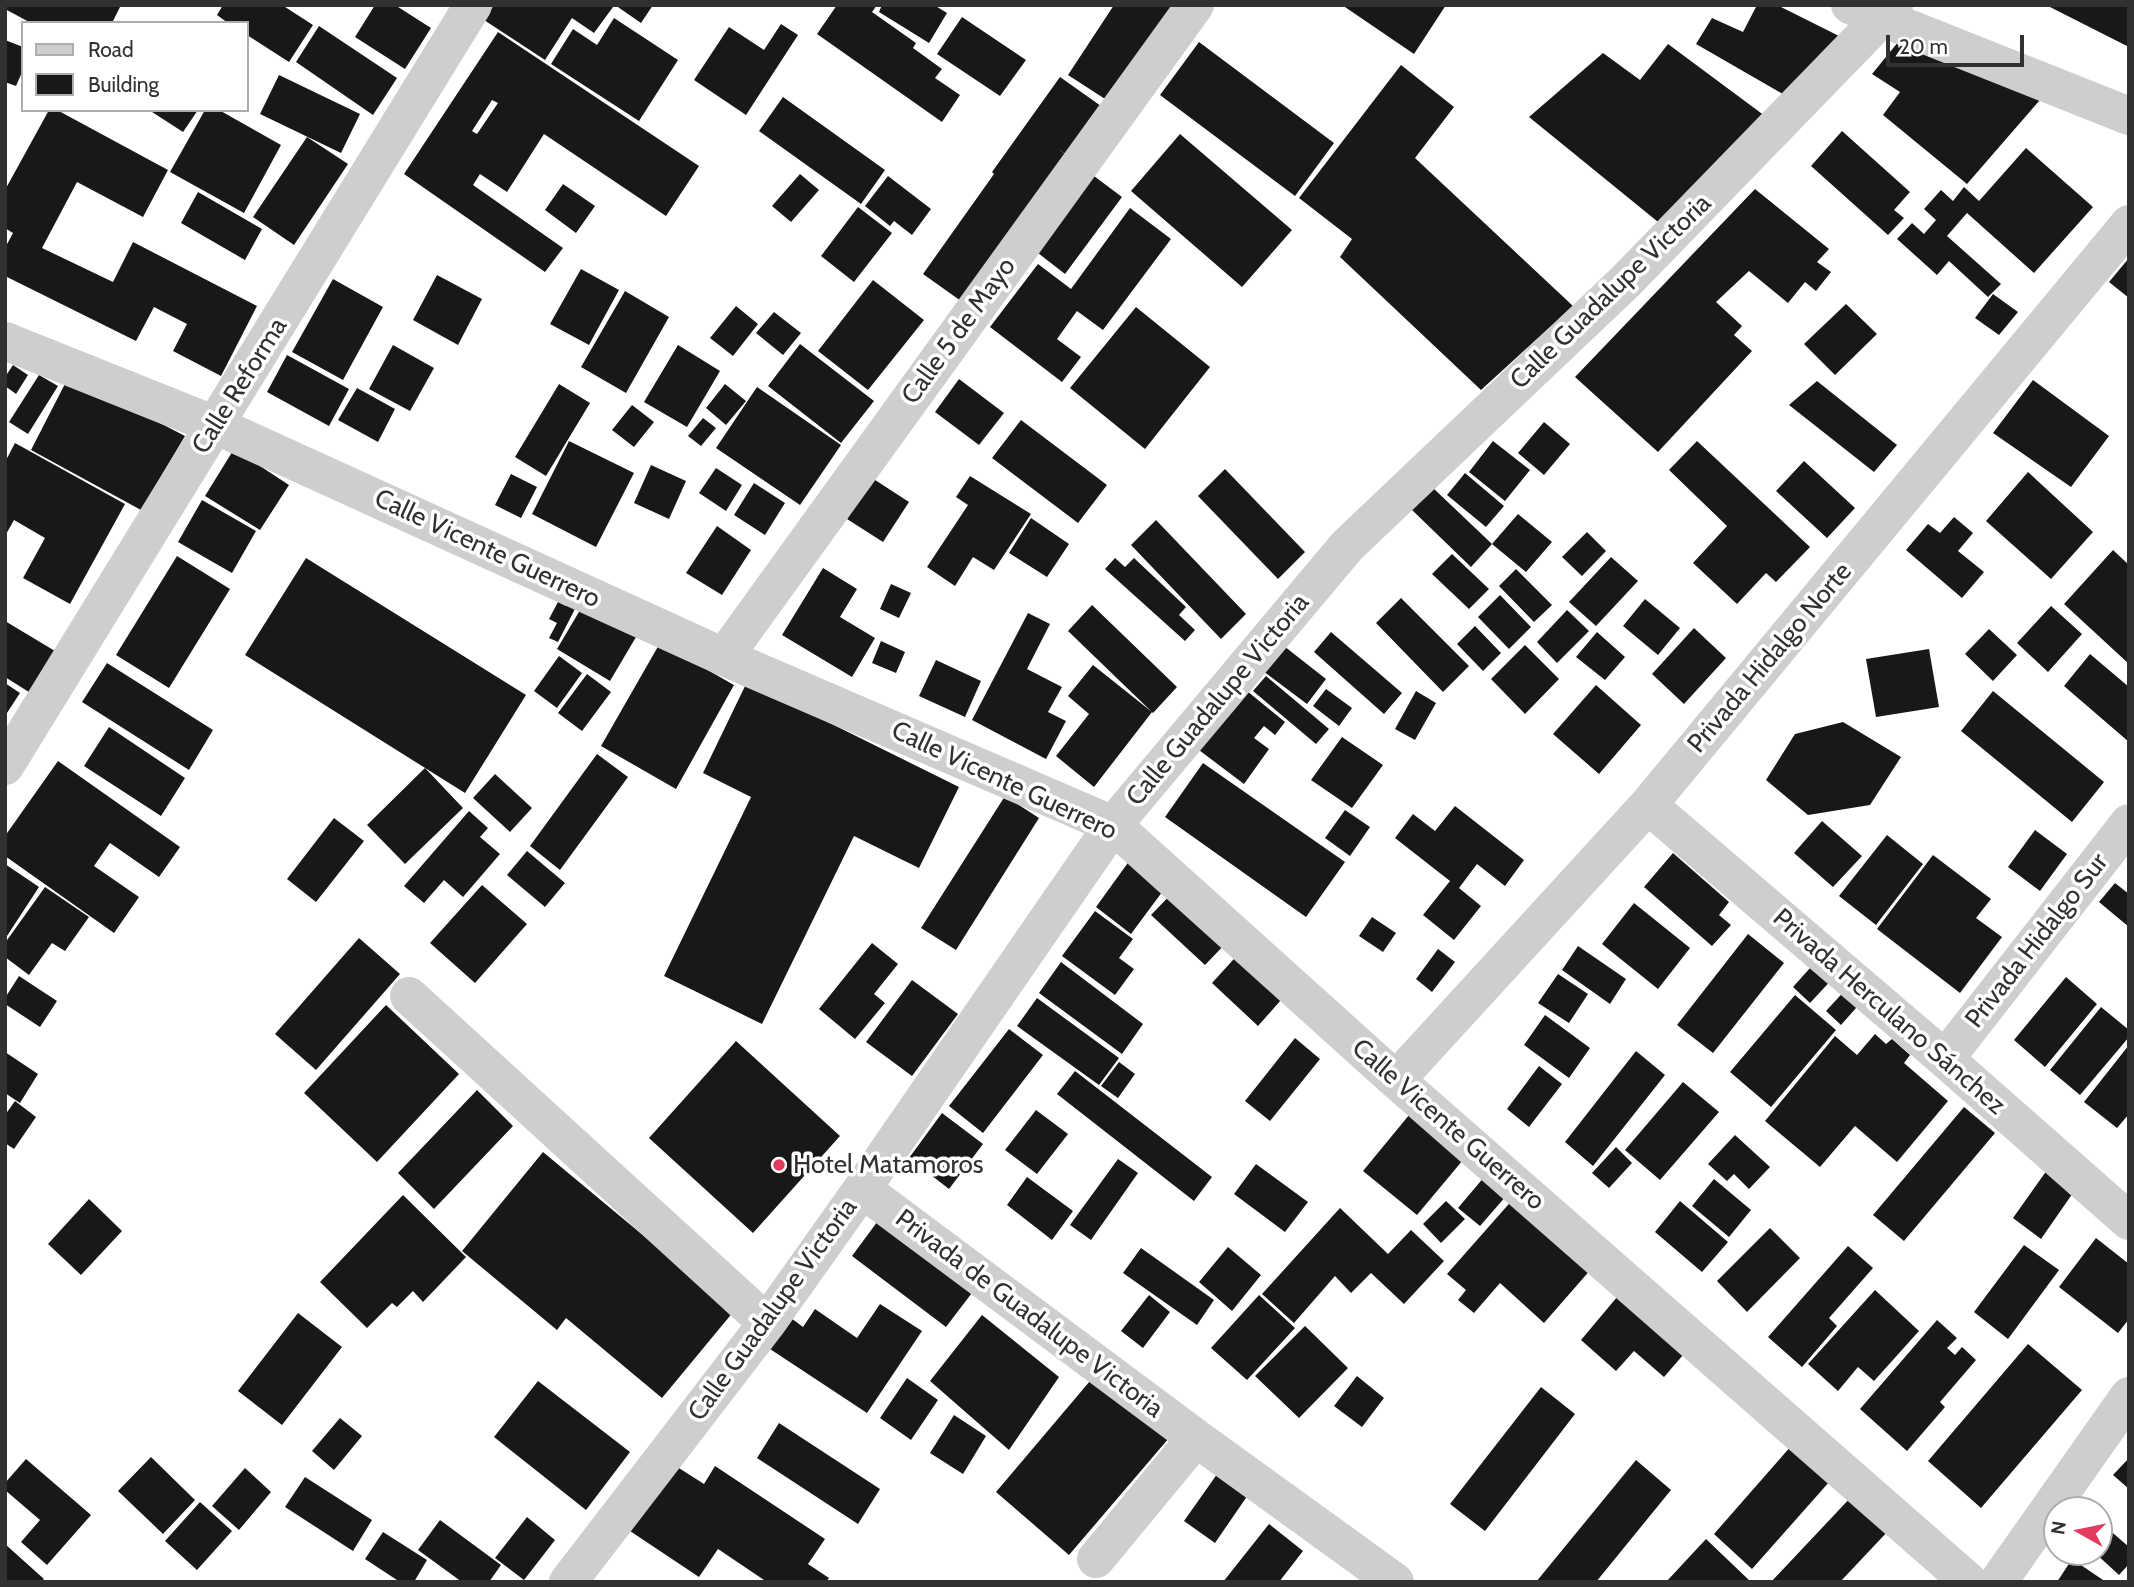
<!DOCTYPE html>
<meta charset="utf-8">
<style>
body{margin:0}
#map{position:relative;width:2134px;height:1587px;overflow:hidden;background:#fff;font-family:Cabin,sans-serif}
canvas{display:block}
.frame{position:absolute;inset:0;border:7px solid #313131;pointer-events:none}
.legend{position:absolute;left:21px;top:21px;width:228px;height:91px;box-sizing:border-box;background:#fff;border:2px solid #adadad;margin:0;padding:9px 12px;list-style:none;font-size:21px;color:#313131}
.legend li{display:flex;align-items:center;gap:14px;height:35px}
.legend b{width:35px;border:2px solid #adadad}
.north{position:absolute;left:2043px;top:1496px;width:70px;height:70px;box-sizing:border-box;background:#fff;border:2px solid #adadad;border-radius:50%;rotate:279deg;font-size:19px;font-weight:700;line-height:28px;text-align:center;color:#313131}
.north::after{content:'';display:block;margin:auto;width:24px;height:32px;background:#e13b5e;clip-path:polygon(50% 0,100% 100%,50% 72%,0 100%)}
.scale{position:absolute;left:1886px;top:35px;width:138px;height:32px;box-sizing:border-box;border:4px solid #313131;border-top:0;padding-left:9px;font-size:21px;line-height:24px;white-space:nowrap;color:#313131;-webkit-text-stroke:5px #fff;paint-order:stroke}
</style>
<div id="map">
<canvas width="2134" height="1587"></canvas>
<div class="frame"></div>
<ul class="legend">
<li><b style="height:9px;background:#cecece"></b>Road</li>
<li><b style="height:19px;background:#181818"></b>Building</li>
</ul>
<div class="north">N</div>
<div class="scale">20 m</div>
</div>
<script>
const g = document.querySelector('canvas').getContext('2d');
g.lineJoin = 'round';
function fill(path, color) {
  g.fillStyle = color;
  g.fill(path, 'evenodd');
}
function shape(rows) {
  const path = new Path2D();
  for (const r of rows) {
    path.moveTo(r[0], r[1]);
    for (let i = 2; i < r.length; i += 2) path.lineTo(r[i], r[i + 1]);
  }
  return path;
}
function trace(path, color, width, dash) {
  g.strokeStyle = color;
  g.lineWidth = width;
  g.lineCap = dash ? 'butt' : 'round';
  g.setLineDash(dash || []);
  g.stroke(path);
}
function write(font, color, halo, rows, align = 'center') {
  g.font = font + ' Cabin,sans-serif';
  g.lineWidth = 7;
  g.setLineDash([]);
  g.textBaseline = 'middle';
  g.strokeStyle = halo;
  g.fillStyle = color;
  for (const [text, x, y, turn = 0] of rows) {
    g.save();
    g.translate(x, y);
    g.rotate((+turn || 0) * Math.PI / 180);
    g.textAlign = isNaN(turn) ? turn : align;
    if (halo) g.strokeText(text, 0, 0);
    g.fillText(text, 0, 0);
    g.restore();
  }
}
const building = shape([
 [5,5,121,5,112,23,31,23,5,9],
 [223,5,282,5,313,25,289,62,247,35,247,23,228,23,217,15],
 [375,5,395,5,431,28,405,69,355,37],
 [494,5,611,5,613,7,594,33,572,18,545,60,484,20],
 [615,5,653,5,641,23],
 [837,5,877,5,872,12,916,43,913,48,942,69,935,78,960,95,942,122,817,34],
 [882,5,934,5,947,13,929,43,879,12],
 [1114,5,1187,5,1119,108,1068,75],
 [1342,5,1446,5,1414,54],
 [1757,5,1777,5,1839,36,1788,97,1696,44,1712,18,1743,32],
 [2046,5,2129,5,2129,47,2121,43],
 [962,17,1026,60,1000,96,937,54],
 [614,18,678,60,639,121,551,64,573,29,597,45],
 [781,24,798,35,746,115,694,80,729,27,764,50],
 [319,26,397,78,373,115,296,62],
 [1908,30,2046,93,1967,184,1883,115,1900,92,1872,74],
 [498,32,699,166,666,216,544,134,507,192,480,174,473,185,563,248,545,272,404,174],
 [492,100,498,103,477,134,472,131],
 [5,40,23,47,23,70,16,86,5,82],
 [1199,42,1334,143,1295,196,1160,95],
 [1668,44,1769,119,1663,226,1529,117,1603,53,1640,80],
 [1401,65,1454,107,1415,158,1573,306,1481,390,1340,257,1352,239,1299,198],
 [279,75,360,114,341,153,260,114],
 [1060,77,1108,111,1074,160,1057,148,1073,160,968,306,923,274,994,174,992,172],
 [783,97,885,170,861,204,759,131],
 [49,110,57,110,168,170,143,217,77,182,42,248,113,282,133,242,257,306,221,376,173,351,187,324,154,307,136,341,5,276,5,248,13,233,5,228,5,190],
 [149,110,198,110,183,132],
 [205,110,219,110,281,145,244,213,170,172],
 [1842,131,1910,192,1894,210,1904,218,1888,235,1811,166],
 [1180,134,1292,230,1242,287,1131,191],
 [307,137,348,164,294,245,253,217],
 [2026,148,2093,207,2034,273,1967,213,1947,236,2001,284,1988,297,1949,261,1937,275,1897,239,1912,223,1924,234,1936,220,1924,209,1941,190,1953,201,1964,187,1979,201],
 [800,174,819,190,791,222,772,206],
 [888,176,931,209,912,235,894,221,890,226,865,206],
 [1094,176,1122,197,1065,274,1038,253],
 [563,184,595,206,576,233,545,210],
 [1755,189,1829,249,1817,262,1831,272,1816,291,1805,282,1788,303,1749,271,1716,302,1742,326,1734,335,1752,351,1658,452,1575,377],
 [198,192,262,229,245,260,181,223],
 [858,207,892,233,854,282,821,256],
 [1130,208,1171,239,1103,330,1077,311,1057,339,1081,357,1062,382,990,327,1038,264,1071,289],
 [2129,258,2129,298,2109,282],
 [581,269,619,290,589,345,550,324],
 [437,275,482,299,458,345,413,320],
 [333,279,383,307,343,380,292,352],
 [873,280,924,320,868,390,818,351],
 [625,291,669,317,626,393,581,367],
 [1993,294,2018,312,1999,335,1975,318],
 [1846,304,1877,334,1835,375,1804,344],
 [736,306,758,324,733,356,710,338],
 [1136,307,1210,367,1145,449,1070,388],
 [774,312,801,333,783,355,756,333],
 [800,344,874,401,841,443,768,386],
 [393,345,434,368,410,411,369,389],
 [678,345,720,371,687,427,644,402],
 [287,355,349,389,329,426,267,392],
 [13,365,28,375,16,394,5,386,5,377],
 [39,375,58,386,28,434,9,422],
 [69,376,185,436,141,510,31,450],
 [959,379,1004,413,979,445,935,412],
 [2033,380,2109,436,2071,487,1993,433],
 [1817,381,1897,445,1874,472,1789,405],
 [559,384,590,403,546,476,515,457],
 [725,384,746,401,726,425,706,408],
 [757,387,841,445,800,505,716,448],
 [357,388,395,409,378,442,338,420],
 [632,405,654,422,634,447,612,430],
 [703,418,716,428,701,446,688,436],
 [1021,420,1107,485,1078,523,992,458],
 [1544,422,1570,444,1544,475,1518,453],
 [569,441,634,473,596,547,532,514],
 [1493,441,1530,470,1505,501,1469,472],
 [1697,441,1810,547,1776,582,1766,573,1737,604,1693,563,1727,526,1669,470],
 [15,443,125,504,70,604,23,578,45,538,14,520,5,536,5,462],
 [234,449,289,485,260,530,205,496],
 [1804,461,1855,508,1827,538,1776,491],
 [651,465,686,481,669,519,634,503],
 [716,468,742,485,726,511,699,493],
 [1225,469,1305,552,1278,579,1198,496],
 [2028,472,2093,532,2051,579,1986,521],
 [1465,473,1504,506,1486,527,1447,495],
 [511,474,537,487,521,518,495,505],
 [970,476,1031,514,994,570,973,557,955,586,927,567,968,505,956,497],
 [872,478,909,502,883,542,847,519],
 [754,483,785,503,765,535,734,515],
 [1432,487,1492,544,1471,567,1411,509],
 [202,500,256,531,232,573,178,542],
 [1518,514,1552,542,1526,572,1492,544],
 [1954,517,1973,533,1958,551,1984,572,1962,598,1906,550,1928,524,1940,533],
 [1031,518,1069,544,1047,577,1009,553],
 [1156,520,1246,614,1221,639,1131,545],
 [717,526,751,550,722,595,686,573],
 [1587,532,1606,551,1582,576,1562,557],
 [2113,550,2129,565,2129,664,2064,604],
 [1452,554,1489,589,1469,609,1432,574],
 [177,556,230,589,169,688,116,655],
 [1611,557,1638,581,1596,626,1569,602],
 [306,558,526,695,465,793,245,655],
 [1115,558,1125,567,1134,558,1186,607,1179,615,1195,630,1185,641,1105,569],
 [823,568,857,589,840,617,875,638,852,677,782,635],
 [1516,569,1552,605,1534,622,1499,586],
 [891,584,911,593,899,618,880,609],
 [1500,595,1531,627,1509,649,1478,617],
 [1401,598,1469,666,1443,692,1376,623],
 [1645,599,1680,628,1658,655,1623,626],
 [586,600,639,632,610,681,557,649],
 [569,601,577,605,558,642,549,638,557,623,549,619,558,602,566,606],
 [1092,605,1177,687,1153,713,1068,631],
 [2051,606,2082,634,2048,672,2017,643],
 [1567,610,1589,631,1557,663,1537,642],
 [1028,613,1050,624,1027,669,1062,687,1048,712,1066,721,1046,759,972,720],
 [5,621,65,657,40,699,5,677],
 [1475,626,1501,653,1483,671,1457,644],
 [1694,628,1726,658,1684,704,1652,674],
 [1989,629,2017,655,1993,681,1965,654],
 [1331,632,1402,693,1384,714,1314,652],
 [1597,632,1625,657,1605,680,1576,657],
 [1275,639,1326,679,1307,704,1255,665],
 [881,641,905,652,896,673,872,663],
 [660,643,734,685,676,789,601,746],
 [1525,645,1559,679,1525,714,1491,679],
 [1929,649,1939,707,1876,717,1866,659],
 [2090,654,2129,687,2129,742,2064,686],
 [559,656,582,673,557,708,534,691],
 [936,660,981,681,965,717,919,696],
 [107,663,213,730,189,770,82,702],
 [1093,665,1152,712,1094,787,1056,756,1089,714,1068,696],
 [587,674,611,692,582,731,558,713],
 [1266,676,1329,729,1316,744,1253,691],
 [747,682,959,787,919,868,854,836,762,1024,664,976,751,797,703,773],
 [1236,682,1285,722,1275,735,1264,726,1254,738,1269,749,1244,784,1191,744],
 [5,683,20,693,5,716],
 [1596,685,1641,725,1599,774,1553,734],
 [1326,689,1352,708,1339,726,1313,706],
 [1416,691,1436,703,1415,740,1395,729],
 [1993,691,2104,782,2072,822,1961,731],
 [1843,722,1901,757,1870,805,1808,815,1766,780,1795,734],
 [109,727,185,778,161,816,84,766],
 [1342,737,1383,765,1352,808,1311,780],
 [597,754,628,777,560,870,530,846],
 [58,761,180,847,159,877,110,843,94,866,139,897,114,933,5,856,5,836],
 [1203,763,1345,862,1306,917,1165,817],
 [425,768,463,808,405,864,367,825],
 [495,774,532,808,510,832,473,798],
 [1005,796,1039,818,956,950,921,928],
 [1455,806,1524,860,1505,886,1477,864,1459,888,1481,906,1454,940,1423,915,1450,881,1395,838,1413,814,1435,831],
 [1345,810,1370,827,1350,856,1325,838],
 [469,811,488,828,480,837,500,854,463,897,444,880,424,903,404,886],
 [334,818,364,841,316,902,287,879],
 [1822,821,1862,856,1833,887,1794,853],
 [2035,830,2067,854,2040,891,2008,867],
 [1887,835,1923,864,1876,925,1839,896],
 [527,851,565,883,545,907,507,875],
 [1135,853,1171,880,1131,934,1096,907],
 [1673,853,1729,902,1719,915,1731,925,1712,946,1644,887],
 [1933,855,1991,899,1976,918,2002,937,1960,993,1877,929],
 [5,864,39,887,5,939],
 [2115,883,2129,894,2129,927,2099,902],
 [482,885,527,924,475,983,430,943],
 [45,887,89,917,65,951,52,943,29,975,5,957,5,943],
 [1178,887,1231,938,1205,965,1151,915],
 [1634,903,1690,948,1658,989,1602,944],
 [1095,911,1133,939,1119,958,1134,969,1115,995,1062,956],
 [1372,917,1396,933,1383,952,1359,936],
 [1748,934,1784,963,1713,1053,1677,1025],
 [359,938,400,974,316,1070,275,1034],
 [872,943,898,964,874,994,885,1003,855,1039,819,1009],
 [1578,946,1626,979,1610,1004,1562,970],
 [1243,949,1289,991,1258,1026,1212,983],
 [1438,949,1455,962,1432,992,1416,979],
 [1819,958,1836,975,1810,1003,1793,987],
 [1061,962,1143,1024,1122,1054,1039,993],
 [1558,974,1588,994,1569,1023,1538,1003],
 [19,976,57,1001,40,1027,5,1004,5,998],
 [2066,977,2097,1004,2045,1067,2014,1040],
 [912,980,958,1014,912,1076,866,1042],
 [1849,986,1864,999,1841,1025,1826,1011],
 [1795,995,1836,1030,1771,1107,1730,1072],
 [1037,998,1119,1058,1099,1085,1017,1026],
 [386,1005,459,1074,377,1162,304,1093],
 [2101,1007,2129,1030,2129,1037,2080,1095,2050,1070],
 [1545,1015,1590,1048,1569,1078,1524,1045],
 [1009,1029,1043,1055,983,1133,949,1106],
 [1875,1034,1886,1044,1892,1039,1910,1055,1904,1063,1948,1101,1897,1162,1855,1126,1820,1167,1765,1121,1835,1036,1857,1055],
 [1295,1038,1320,1059,1270,1121,1245,1101],
 [736,1041,840,1136,753,1233,649,1138],
 [2129,1045,2129,1114,2117,1128,2084,1102],
 [1636,1051,1665,1075,1593,1166,1565,1142],
 [5,1052,38,1074,20,1103,5,1093],
 [1119,1062,1135,1074,1118,1098,1101,1086],
 [1539,1066,1562,1084,1529,1127,1507,1109],
 [1075,1071,1212,1177,1194,1201,1057,1094],
 [1683,1082,1719,1112,1660,1180,1625,1150],
 [477,1090,513,1126,434,1209,398,1173],
 [15,1101,36,1117,14,1149,5,1143,5,1115],
 [1964,1107,1995,1133,1904,1241,1873,1215],
 [1414,1109,1468,1154,1417,1215,1363,1171],
 [1036,1110,1068,1134,1037,1174,1005,1150],
 [942,1113,983,1144,949,1189,909,1158],
 [1735,1135,1770,1167,1749,1189,1734,1174,1727,1181,1708,1164],
 [1616,1147,1632,1163,1609,1188,1592,1173],
 [543,1152,734,1311,662,1398,566,1318,557,1330,462,1251],
 [1118,1159,1138,1173,1091,1240,1070,1225],
 [1256,1164,1308,1202,1285,1232,1234,1194],
 [2047,1170,2075,1190,2041,1239,2013,1218],
 [1485,1176,1507,1195,1480,1226,1458,1208],
 [1027,1177,1073,1211,1052,1240,1007,1205],
 [1714,1179,1751,1210,1729,1237,1692,1206],
 [403,1195,466,1257,423,1302,413,1291,397,1307,392,1303,367,1328,320,1282],
 [1515,1197,1599,1260,1544,1323,1500,1283,1474,1313,1458,1300,1466,1290,1447,1274],
 [89,1199,122,1231,81,1275,48,1244],
 [1446,1201,1465,1219,1441,1243,1423,1224],
 [1680,1201,1728,1242,1702,1272,1655,1232],
 [1340,1208,1388,1254,1411,1230,1444,1261,1404,1304,1371,1273,1351,1293,1335,1276,1294,1323,1262,1294],
 [886,1210,981,1281,946,1327,852,1256],
 [1770,1228,1800,1258,1747,1312,1717,1281],
 [2096,1238,2129,1264,2129,1319,2118,1333,2059,1287],
 [2024,1245,2059,1270,2008,1339,1974,1312],
 [1848,1246,1873,1268,1829,1318,1837,1326,1802,1367,1768,1337],
 [1228,1247,1261,1275,1232,1311,1199,1282],
 [1141,1248,1214,1300,1197,1325,1123,1273],
 [1623,1290,1690,1347,1664,1377,1634,1351,1616,1371,1581,1340],
 [1875,1290,1919,1331,1874,1381,1858,1367,1838,1391,1808,1364],
 [1149,1295,1170,1312,1143,1348,1121,1331],
 [1259,1295,1295,1328,1247,1380,1211,1348],
 [880,1304,922,1331,867,1413,770,1349,791,1318,803,1327,815,1309,857,1338],
 [298,1313,342,1347,282,1425,238,1391],
 [982,1315,1059,1377,1009,1450,930,1381],
 [1937,1320,1957,1338,1947,1348,1955,1355,1962,1347,1976,1360,1940,1402,1945,1407,1907,1451,1860,1409],
 [1305,1326,1348,1368,1299,1418,1255,1376],
 [2028,1344,2082,1390,1981,1508,1928,1461],
 [1101,1368,1175,1431,1069,1555,996,1492],
 [1357,1376,1384,1398,1362,1427,1334,1406],
 [907,1378,938,1400,911,1440,880,1418],
 [538,1381,630,1452,586,1510,494,1437],
 [1541,1387,1575,1414,1485,1531,1450,1504],
 [954,1415,986,1436,963,1474,930,1453],
 [340,1418,362,1436,334,1470,312,1451],
 [779,1423,880,1489,858,1524,757,1458],
 [1799,1437,1838,1472,1752,1569,1714,1534],
 [151,1457,195,1500,163,1534,118,1491],
 [2129,1458,2129,1489,2113,1475],
 [26,1459,91,1515,47,1565,21,1542,40,1520,5,1490,5,1483],
 [1636,1460,1671,1490,1596,1582,1536,1582],
 [671,1463,704,1484,715,1466,825,1539,808,1564,829,1578,826,1582,767,1582,718,1549,699,1577,624,1527],
 [245,1468,271,1492,239,1530,212,1506],
 [1220,1470,1250,1492,1215,1543,1184,1521],
 [305,1477,372,1520,353,1551,285,1507],
 [1853,1495,1889,1530,1840,1582,1771,1582],
 [200,1502,232,1531,197,1570,165,1541],
 [527,1517,555,1540,524,1580,495,1558],
 [440,1520,501,1565,489,1582,462,1582,418,1550],
 [2099,1521,2129,1547,2129,1564,2119,1575,2094,1552,2099,1552],
 [1269,1524,1303,1551,1279,1582,1223,1582],
 [383,1532,427,1560,414,1582,400,1582,365,1559],
 [1706,1539,1751,1582,1666,1582],
 [5,1544,44,1579,41,1582,5,1582],
 [2072,1559,2106,1582,2057,1582]
]);
const minor = shape([
 [5,341,215,425,724,657,1113,825,1396,1080,1969,1582],
 [724,657,1195,5],
 [1648,805,1945,1059,2129,1221],
 [409,996,767,1323],
 [1945,1059,2129,823],
 [1396,1080,1648,805,2129,224],
 [862,1189,1196,1438,1395,1582],
 [1096,1559,1196,1438],
 [568,1582,767,1323,862,1189,1113,825,1347,546,1626,281,1894,5],
 [1998,1582,2129,1396]
]);
const tertiary = shape([
 [1850,5,2129,116],
 [5,766,473,5]
]);
const markers = [
 [779,1165,7,"#e13b5e"]
];
const streetNames = [
 ["Calle Guadalupe Victoria",1611,292,-44],
 ["Calle 5 de Mayo",959,331,-54],
 ["Calle Reforma",240,386,-58],
 ["Calle Vicente Guerrero",487,549,25],
 ["Privada Hidalgo Norte",1770,658,-50],
 ["Calle Guadalupe Victoria",1218,700,-50],
 ["Calle Vicente Guerrero",1004,781,25],
 ["Privada Hidalgo Sur",2037,941,-52],
 ["Privada Herculano Sánchez",1889,1012,41],
 ["Calle Vicente Guerrero",1448,1125,41],
 ["Calle Guadalupe Victoria",773,1310,-54],
 ["Privada de Guadalupe Victoria",1029,1314,37]
];
const poiNames = [
 ["Hotel Matamoros",793,1165]
];
fill(building, '#181818');
trace(minor, '#cecece', 38);
trace(tertiary, '#cecece', 38);
for (const [x, y, r, color] of markers) {
  const dot = new Path2D();
  dot.arc(x, y, r, 0, 2 * Math.PI);
  g.fillStyle = color;
  g.fill(dot);
  trace(dot, '#fff', 2.5);
}
write('26px', '#313131', '#fff', streetNames);
write('26px', '#313131', '#fff', poiNames, 'left');
</script>
